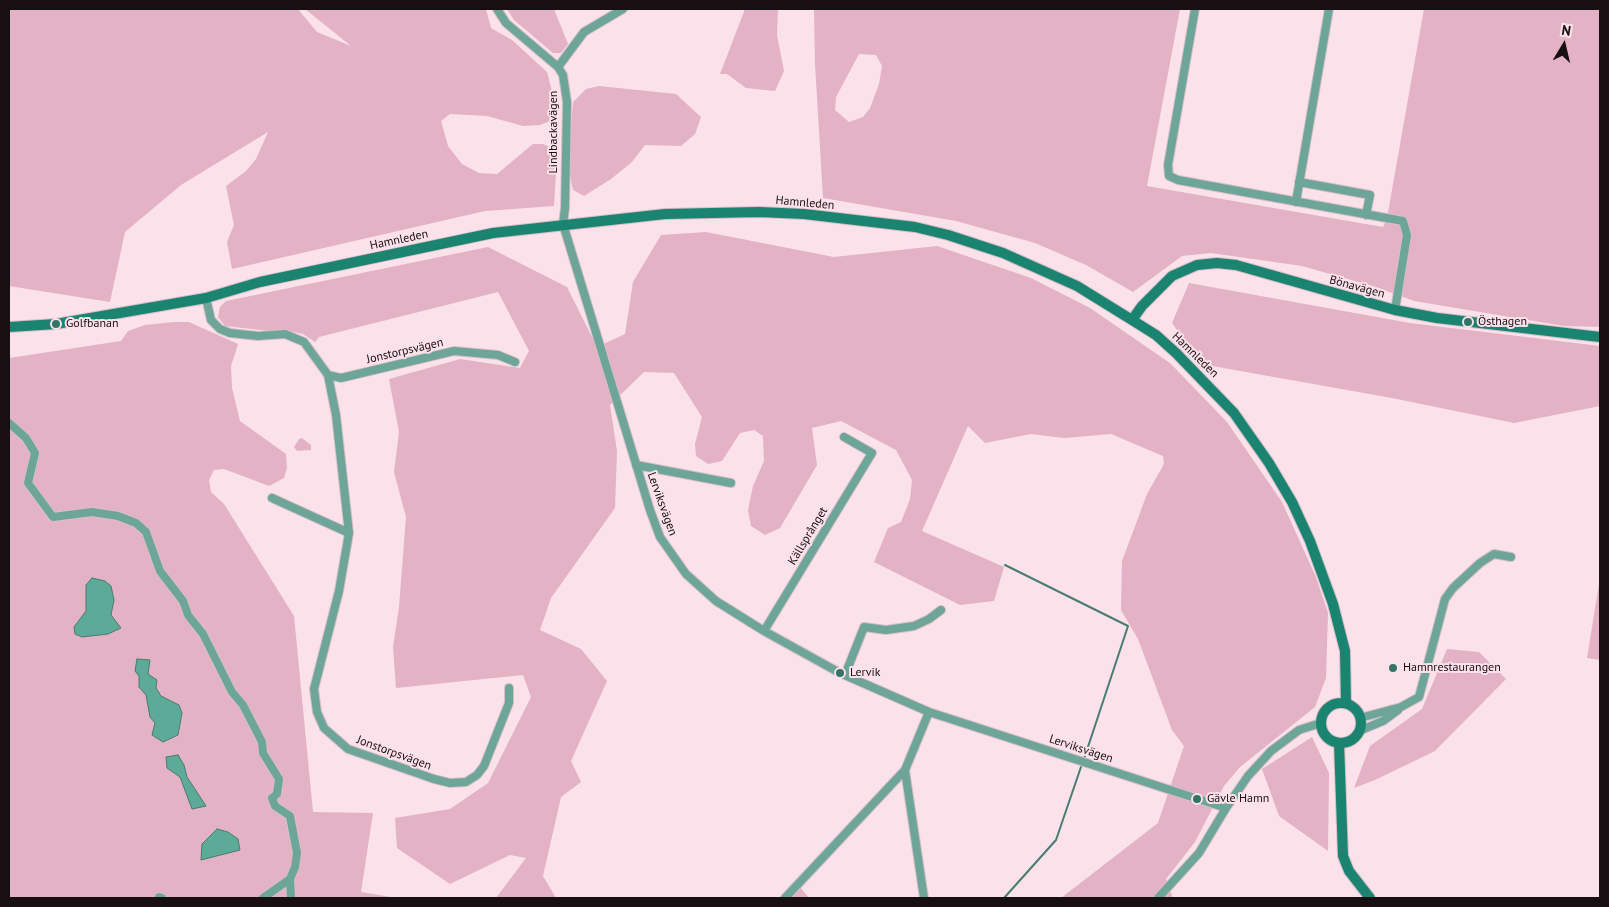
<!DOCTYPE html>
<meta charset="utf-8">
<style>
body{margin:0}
#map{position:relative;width:1609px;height:907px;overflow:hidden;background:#fbe1ea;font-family:"PT Sans",sans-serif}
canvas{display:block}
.frame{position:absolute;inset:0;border:10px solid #180f13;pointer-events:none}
.north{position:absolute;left:1539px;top:20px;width:50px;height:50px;-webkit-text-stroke:4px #fbe1ea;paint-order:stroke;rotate:9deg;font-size:14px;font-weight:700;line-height:20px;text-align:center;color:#180f13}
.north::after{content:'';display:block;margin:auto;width:18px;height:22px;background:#180f13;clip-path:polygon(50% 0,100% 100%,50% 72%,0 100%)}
</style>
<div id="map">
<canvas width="1609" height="907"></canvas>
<div class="frame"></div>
<div class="north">N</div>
</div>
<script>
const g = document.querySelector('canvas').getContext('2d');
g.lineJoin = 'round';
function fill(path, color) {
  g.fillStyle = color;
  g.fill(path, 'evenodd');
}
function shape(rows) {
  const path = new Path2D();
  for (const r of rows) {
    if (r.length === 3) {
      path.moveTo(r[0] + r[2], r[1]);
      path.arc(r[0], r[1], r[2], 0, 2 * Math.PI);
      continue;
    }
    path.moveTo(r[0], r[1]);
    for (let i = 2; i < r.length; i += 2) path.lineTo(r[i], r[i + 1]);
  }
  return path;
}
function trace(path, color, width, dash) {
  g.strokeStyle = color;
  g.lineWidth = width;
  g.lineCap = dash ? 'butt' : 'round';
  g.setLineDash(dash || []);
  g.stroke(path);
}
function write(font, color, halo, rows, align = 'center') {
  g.font = font + ' "PT Sans",sans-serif';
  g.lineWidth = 4;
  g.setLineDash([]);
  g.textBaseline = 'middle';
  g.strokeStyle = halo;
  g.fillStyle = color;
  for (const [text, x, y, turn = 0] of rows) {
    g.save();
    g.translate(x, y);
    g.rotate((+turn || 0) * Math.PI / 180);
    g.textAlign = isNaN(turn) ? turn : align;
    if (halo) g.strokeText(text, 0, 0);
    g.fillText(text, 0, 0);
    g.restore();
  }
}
const green = shape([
 [9,9,298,9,317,32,351,46,305,9,486,9,491,28,512,40,547,72,556,106,555,119,540,125,523,126,487,116,450,114,441,121,448,146,462,164,479,173,497,174,533,144,543,144,552,148,556,172,554,206,485,211,232,269,227,242,234,225,226,186,246,171,256,159,268,132,181,185,125,232,110,302,9,286],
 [507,9,554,9,568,44,561,53,553,53,514,20],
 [745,9,778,9,777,35,784,71,775,91,746,88,727,74,720,74],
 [814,9,1180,9,1147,186,1383,227,1387,218,1424,9,1600,9,1600,327,1564,326,1414,301,1376,287,1302,266,1211,253,1182,256,1133,292,1086,265,1035,243,956,221,823,198,815,64],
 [859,54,876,55,882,66,879,84,870,108,863,117,849,122,835,110,836,97],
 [599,86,676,94,701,117,695,134,681,146,645,145,632,162,611,179,584,196,573,190,570,175,569,150,573,102,586,89],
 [706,232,834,257,937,246,1031,278,1090,308,1170,363,1227,422,1282,502,1316,577,1328,613,1326,678,1315,707,1240,767,1224,786,1195,842,1166,879,1173,898,1061,898,1158,823,1184,746,1172,730,1138,639,1121,610,1122,561,1147,494,1164,464,1163,456,1111,434,1064,438,1031,434,985,443,968,426,922,531,1004,567,994,601,960,605,874,562,888,528,901,522,910,499,912,480,896,450,841,421,812,428,817,465,780,528,765,535,751,526,748,510,753,486,764,461,763,436,754,430,740,433,722,461,708,464,696,456,695,444,702,417,674,373,644,372,610,405,617,451,615,508,551,598,540,630,581,649,607,681,571,761,581,782,561,797,543,876,556,898,496,898,526,858,510,855,450,884,397,848,395,818,450,809,488,783,531,697,523,675,396,688,393,647,399,607,406,517,394,472,399,432,389,379,460,359,520,368,529,351,498,292,319,337,315,342,303,334,283,330,270,331,225,326,218,317,220,307,226,301,488,247,567,287,597,347,625,334,633,282,661,235],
 [1189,283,1410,323,1600,346,1600,406,1514,423,1392,398,1201,364,1172,323],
 [174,322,189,322,238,344,231,366,232,388,240,421,286,454,287,468,284,478,269,486,224,469,214,470,209,480,211,492,224,504,294,616,313,812,373,813,361,892,397,898,9,898,9,358,121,341,128,331,145,325],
 [302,438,311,445,311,450,297,451,294,447,299,439],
 [1600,578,1600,660,1587,658],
 [1447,649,1479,652,1506,679,1435,751,1375,780,1354,788,1370,746,1422,709],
 [1312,737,1329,773,1328,851,1279,816,1262,769],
 [801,888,809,898,778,898,779,897]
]);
const water = shape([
 [92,578,105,581,111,586,114,600,111,615,121,628,108,634,82,637,75,634,74,627,86,611,86,585,92,578],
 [137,659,150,660,148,674,157,680,156,688,161,696,179,705,182,713,178,735,163,742,152,735,155,723,150,717,146,695,139,687,139,676,135,671,137,659],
 [178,755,184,765,187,777,206,806,192,809,180,777,167,768,166,757,178,755],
 [217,829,228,832,238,839,240,850,201,860,202,844,217,829]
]);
const stream = shape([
 [1005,565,1128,626,1084,759],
 [1004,898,1056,840,1082,764]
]);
const street = shape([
 [497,9,506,23,558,67,563,75,567,102,565,208,563,224,650,510,660,537,686,574,716,601,764,631,840,673,929,712,1226,808],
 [1195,9,1168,165,1169,176,1178,180,1403,221,1407,235,1395,310],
 [558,67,584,32,623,9],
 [1299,182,1370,195,1366,215],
 [1296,202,1329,9],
 [206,298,211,320,220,329,230,333,258,336,285,334,304,342,328,375,341,378,454,351,498,355,515,362],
 [328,375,336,415,349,533,339,591,314,689,317,712,324,728,348,749,434,779,450,783,466,782,477,775,484,766,509,703,509,688],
 [9,423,26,438,35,453,28,483,53,517,92,512,118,516,136,523,146,532,160,571,183,601,188,615,203,634,232,692,243,705,262,742,263,753,279,779,277,794,272,798,275,806,290,816,297,853,295,867,290,879,291,898],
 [636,465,731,483],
 [272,498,349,533],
 [764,631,872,453,844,437],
 [845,675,864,627,886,630,914,626,929,619,941,610],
 [1360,718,1401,707,1419,697,1445,599,1453,588,1480,563,1494,554,1511,557],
 [1359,731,1383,721,1398,710],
 [905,770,924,898],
 [159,897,162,898],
 [263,898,290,879],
 [785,898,905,770,929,712],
 [1158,898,1199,853,1226,808,1248,776,1271,751,1299,730,1321,723]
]);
const secondary = shape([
 [1132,320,1142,306,1172,276,1197,265,1217,263,1236,265,1395,310,1437,318,1600,337],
 [9,327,56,324,206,298,260,282,493,233,665,214,759,212,804,214,915,227,948,235,1003,253,1077,286,1132,320,1156,335,1176,353,1234,413,1269,463,1292,502,1310,541,1333,604,1345,651,1346,703],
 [1341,723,20],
 [1339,743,1343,856,1349,871,1370,898]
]);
const markers = [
 [1468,322,5,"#327567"],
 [56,324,5,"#327567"],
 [1393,668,5,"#327567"],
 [840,673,5,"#327567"],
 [1197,799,5,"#327567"]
];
const streetNames = [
 ["Lindbackavägen",554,132,-90],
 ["Hamnleden",805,203,5],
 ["Hamnleden",399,240,-12],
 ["Bönavägen",1357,287,15],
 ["Jonstorpsvägen",405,351,-13],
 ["Hamnleden",1195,355,44],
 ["Lerviksvägen",662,504,70],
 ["Källsprånget",808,536,-59],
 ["Lerviksvägen",1081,749,18],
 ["Jonstorpsvägen",394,753,20]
];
const poiNames = [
 ["Östhagen",1478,322],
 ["Golfbanan",66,324],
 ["Hamnrestaurangen",1403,668],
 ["Lervik",850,673],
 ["Gävle Hamn",1207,799]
];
fill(green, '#e3b2c4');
fill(water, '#5daa98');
trace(water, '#487c70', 1);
trace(stream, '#487c70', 2);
trace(street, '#d7bfc8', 10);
trace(secondary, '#d7bfc8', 12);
trace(street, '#6da698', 8);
trace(secondary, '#1a8471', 10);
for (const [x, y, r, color] of markers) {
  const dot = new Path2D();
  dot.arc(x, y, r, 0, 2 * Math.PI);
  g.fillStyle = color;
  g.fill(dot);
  trace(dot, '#fbe1ea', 2);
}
write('12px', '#180f13', '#fbe1ea', streetNames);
write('12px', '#180f13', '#fbe1ea', poiNames, 'left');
</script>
